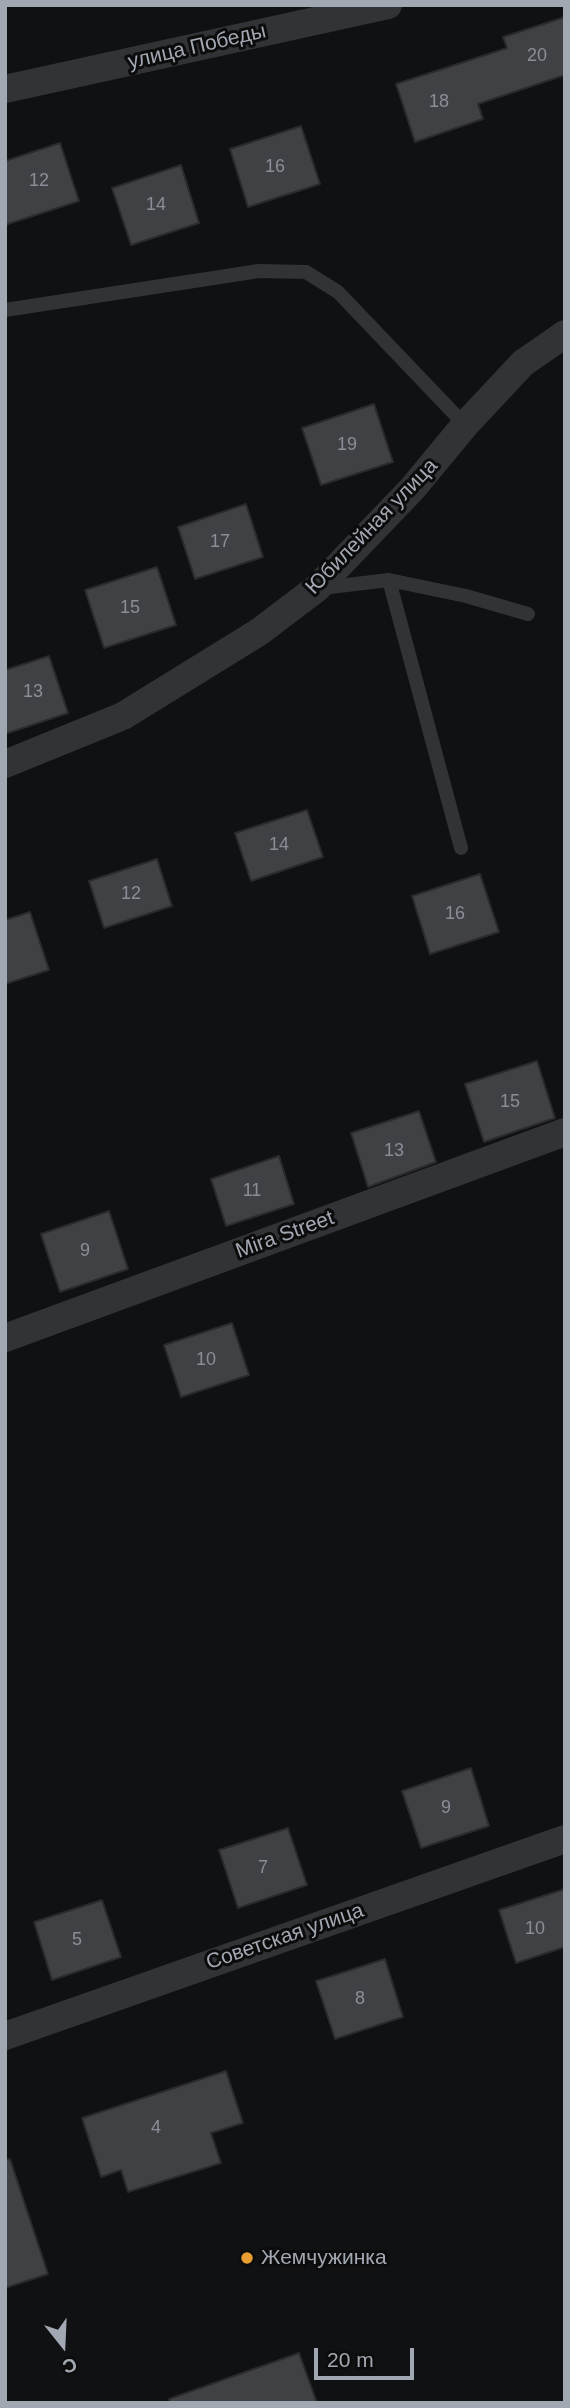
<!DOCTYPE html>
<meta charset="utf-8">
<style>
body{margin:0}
#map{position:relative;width:570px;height:2408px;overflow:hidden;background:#101112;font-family:Helvetica,sans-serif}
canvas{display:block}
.frame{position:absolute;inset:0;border:7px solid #a2a8b2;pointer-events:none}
.north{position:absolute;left:28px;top:2310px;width:70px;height:70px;-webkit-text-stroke:5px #0c0c0d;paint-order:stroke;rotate:162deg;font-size:19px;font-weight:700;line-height:28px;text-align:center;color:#a2a8b2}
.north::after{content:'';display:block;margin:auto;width:24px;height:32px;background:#a2a8b2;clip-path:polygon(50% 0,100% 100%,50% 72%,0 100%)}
.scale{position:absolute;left:314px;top:2348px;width:100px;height:32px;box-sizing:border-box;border:4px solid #a2a8b2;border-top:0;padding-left:9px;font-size:21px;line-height:24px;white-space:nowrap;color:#a2a8b2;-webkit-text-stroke:5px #0c0c0d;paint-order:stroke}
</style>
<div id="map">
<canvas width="570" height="2408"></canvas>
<div class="frame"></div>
<div class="north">С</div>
<div class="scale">20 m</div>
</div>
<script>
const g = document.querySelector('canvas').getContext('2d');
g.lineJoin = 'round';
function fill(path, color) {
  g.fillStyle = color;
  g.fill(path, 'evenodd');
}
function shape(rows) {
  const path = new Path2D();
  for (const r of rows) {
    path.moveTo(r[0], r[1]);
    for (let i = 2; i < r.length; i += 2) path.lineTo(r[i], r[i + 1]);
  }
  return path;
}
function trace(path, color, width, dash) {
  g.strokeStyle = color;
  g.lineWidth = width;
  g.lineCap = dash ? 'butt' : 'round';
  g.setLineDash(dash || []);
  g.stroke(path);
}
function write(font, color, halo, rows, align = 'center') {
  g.font = font + ' Helvetica,sans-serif';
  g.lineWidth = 6;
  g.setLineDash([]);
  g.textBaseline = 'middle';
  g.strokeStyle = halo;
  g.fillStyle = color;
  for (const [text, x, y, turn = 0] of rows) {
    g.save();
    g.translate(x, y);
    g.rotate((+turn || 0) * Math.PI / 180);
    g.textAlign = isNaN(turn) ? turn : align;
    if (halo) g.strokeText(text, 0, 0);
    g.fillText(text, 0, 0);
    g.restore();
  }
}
const building = shape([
 [565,17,565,75,478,104,483,119,415,142,396,84,507,48,503,37,565,17],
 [301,126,320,184,248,207,230,149,301,126],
 [60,143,79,201,5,225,5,161,60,143],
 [181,165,199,223,131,245,112,188,181,165],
 [374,404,393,462,321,485,302,428,374,404],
 [246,504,263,557,195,579,178,527,246,504],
 [157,567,176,625,104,648,85,590,157,567],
 [49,656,68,713,5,734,5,670,49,656],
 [307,810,323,857,251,881,235,833,307,810],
 [157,859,172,906,104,928,89,881,157,859],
 [480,874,499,932,430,954,412,896,480,874],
 [30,912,49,970,5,984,5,920,30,912],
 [537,1061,555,1118,484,1142,465,1084,537,1061],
 [419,1111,436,1162,368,1187,351,1133,419,1111],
 [279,1156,294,1204,226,1226,211,1179,279,1156],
 [109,1211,128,1269,60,1292,41,1234,109,1211],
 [232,1323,249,1375,181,1397,164,1345,232,1323],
 [471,1768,489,1826,421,1848,402,1791,471,1768],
 [288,1828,307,1885,238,1908,219,1850,288,1828],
 [565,1889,565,1947,516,1963,499,1910,565,1889],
 [102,1900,121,1957,52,1980,34,1922,102,1900],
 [385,1959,403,2017,335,2039,316,1981,385,1959],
 [226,2071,243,2123,211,2133,221,2163,128,2192,121,2170,101,2177,82,2118,226,2071],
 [10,2159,48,2274,5,2288,5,2160,10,2159],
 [299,2353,317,2403,170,2403,169,2399,299,2353]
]);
const lane = shape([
 [5,310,259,271,306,272,338,292,465,425],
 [389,580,461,848],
 [322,588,389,580,466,596,528,614]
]);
const street = shape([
 [5,89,388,5],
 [5,764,123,716,259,632,317,588,412,489,465,425,523,363,565,334],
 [5,1338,565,1132],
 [5,2036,565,1839]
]);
const markers = [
 [247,2258,7,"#ea9e31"]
];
const numberNames = [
 ["20",537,56],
 ["18",439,102],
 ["16",275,167],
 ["12",39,181],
 ["14",156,205],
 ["19",347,445],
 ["17",220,542],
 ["15",130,608],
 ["13",33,692],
 ["14",279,845],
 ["12",131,894],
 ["16",455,914],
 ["15",510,1102],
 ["13",394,1151],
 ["11",252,1191],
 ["9",85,1251],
 ["10",206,1360],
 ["9",446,1808],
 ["7",263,1868],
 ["10",535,1929],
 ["5",77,1940],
 ["8",360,1999],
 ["4",156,2128]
];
const streetNames = [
 ["улица Победы",197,47,-13],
 ["Юбилейная улица",372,527,-46],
 ["Mira Street",285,1235,-20],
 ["Советская улица",285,1937,-19]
];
const poiNames = [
 ["Жемчужинка",261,2258]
];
fill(building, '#404145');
trace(building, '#2b2b2e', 2);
trace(lane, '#323337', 14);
trace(street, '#323337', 28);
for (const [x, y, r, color] of markers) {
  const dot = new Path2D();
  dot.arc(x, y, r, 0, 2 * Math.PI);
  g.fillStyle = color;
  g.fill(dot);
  trace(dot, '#0c0c0d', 2.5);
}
write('18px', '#8a8e97', null, numberNames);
write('21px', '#a2a8b2', '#0c0c0d', streetNames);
write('21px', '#a2a8b2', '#0c0c0d', poiNames, 'left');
</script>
